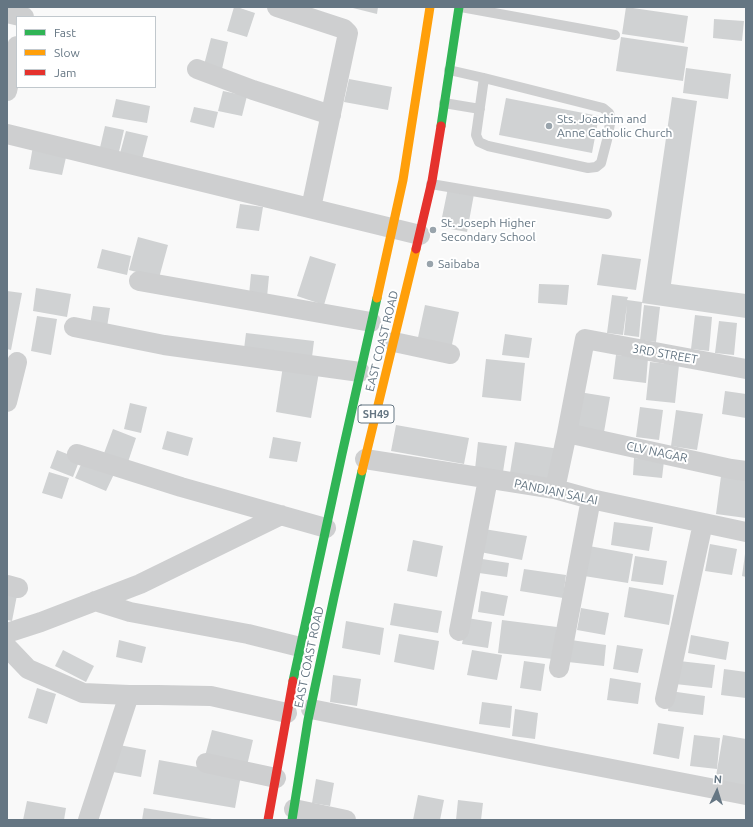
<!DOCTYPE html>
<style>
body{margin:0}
#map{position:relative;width:753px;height:827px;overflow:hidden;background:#f9f9f9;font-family:Ubuntu,sans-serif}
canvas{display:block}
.frame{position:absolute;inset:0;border:8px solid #657683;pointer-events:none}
.legend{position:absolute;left:16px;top:16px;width:140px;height:72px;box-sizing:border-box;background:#fff;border:1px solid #c1c8cd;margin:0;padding:5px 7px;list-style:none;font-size:12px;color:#657683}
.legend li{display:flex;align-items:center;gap:8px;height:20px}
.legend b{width:20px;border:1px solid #c1c8cd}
.north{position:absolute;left:697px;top:771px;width:40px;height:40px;-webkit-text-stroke:3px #fff;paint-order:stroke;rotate:4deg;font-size:11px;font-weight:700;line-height:16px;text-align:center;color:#657683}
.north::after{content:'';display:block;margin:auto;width:14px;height:18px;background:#657683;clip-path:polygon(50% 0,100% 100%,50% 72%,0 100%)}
</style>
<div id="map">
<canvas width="753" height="827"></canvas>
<div class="frame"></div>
<ul class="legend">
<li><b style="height:5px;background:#30b455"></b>Fast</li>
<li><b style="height:5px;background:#ff9f0a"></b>Slow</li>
<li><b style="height:5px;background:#e5322d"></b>Jam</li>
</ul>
<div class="north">N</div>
</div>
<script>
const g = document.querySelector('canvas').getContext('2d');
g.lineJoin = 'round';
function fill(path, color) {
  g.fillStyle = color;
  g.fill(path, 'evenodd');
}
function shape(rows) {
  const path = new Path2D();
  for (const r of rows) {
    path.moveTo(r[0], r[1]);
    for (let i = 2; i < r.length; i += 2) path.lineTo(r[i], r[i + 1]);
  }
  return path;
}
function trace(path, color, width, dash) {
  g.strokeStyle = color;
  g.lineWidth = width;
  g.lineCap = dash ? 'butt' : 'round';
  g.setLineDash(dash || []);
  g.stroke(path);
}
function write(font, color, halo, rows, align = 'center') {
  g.font = font + ' Ubuntu,sans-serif';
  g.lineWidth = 4;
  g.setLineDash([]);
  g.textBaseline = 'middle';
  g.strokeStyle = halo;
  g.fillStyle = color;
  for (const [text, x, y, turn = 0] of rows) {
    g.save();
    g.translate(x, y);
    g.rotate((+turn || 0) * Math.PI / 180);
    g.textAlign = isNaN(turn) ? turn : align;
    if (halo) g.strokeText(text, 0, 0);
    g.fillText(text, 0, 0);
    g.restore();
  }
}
const building = shape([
 [234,7,237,7,255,13,247,37,227,31],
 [349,7,378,7,377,14],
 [626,7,688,16,684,43,622,34],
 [714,19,744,21,742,41,713,38],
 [621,37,688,47,683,81,616,71],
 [211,38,228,42,222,69,204,65],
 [686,68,731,74,728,99,683,93],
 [349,79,392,87,388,110,344,102],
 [223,91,247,96,242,116,218,111],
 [672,97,697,101,671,284,746,294,746,318,642,303],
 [506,98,599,116,592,153,499,135],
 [116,99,150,106,147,123,112,117],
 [194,107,218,112,214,128,190,122],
 [105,126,124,130,118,156,99,152],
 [126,131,148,136,141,163,119,157],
 [33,146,67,153,62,175,29,169],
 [448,188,474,194,467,232,440,227],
 [240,204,263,207,259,231,236,228],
 [138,237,168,245,159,278,129,270],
 [102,249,131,256,127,275,97,268],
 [602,254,641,259,636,290,597,285],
 [310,256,336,264,324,305,297,296],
 [251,274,269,276,267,297,249,295],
 [539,284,569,285,567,305,538,303],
 [36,288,71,294,67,317,33,311],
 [7,291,22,293,11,350,7,349],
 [612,295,628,297,627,300,642,302,639,337,624,335,627,305,623,335,607,333],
 [425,305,459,312,451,349,417,342],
 [644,305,660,307,656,342,640,340],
 [93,306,110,308,107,327,90,325],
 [695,315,712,317,709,351,691,349],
 [37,316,57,319,51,355,31,351],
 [719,321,737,323,734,355,715,353],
 [246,333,314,341,312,357,244,349],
 [505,334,532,338,529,358,502,355],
 [616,355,648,358,646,383,613,379],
 [486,359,525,363,521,401,482,397],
 [650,362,679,365,675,403,646,400],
 [283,366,319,372,311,418,276,412],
 [725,391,746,394,746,418,722,414],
 [579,392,610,397,604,432,574,427],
 [130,403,147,407,141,433,124,429],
 [640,407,663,410,659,440,636,437],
 [676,410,703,414,697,450,671,446],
 [396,425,469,438,464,464,391,451],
 [113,429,136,438,127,465,103,456],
 [167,431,193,438,188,456,162,449],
 [273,437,301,442,297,462,269,458],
 [478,442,507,446,503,472,475,469],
 [515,442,559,449,554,480,510,473],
 [57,450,80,459,73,477,50,468],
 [634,458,664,461,662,478,633,475],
 [83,460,114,474,106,491,75,478],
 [49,472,69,478,62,499,42,493],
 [721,476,746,480,746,518,716,514],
 [614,522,653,527,649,551,611,545],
 [484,529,527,536,522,560,480,552],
 [413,540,443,546,437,577,407,571],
 [710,544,737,549,732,575,705,571],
 [589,546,633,554,628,583,584,576],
 [745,554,746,554,746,577,742,576],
 [635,556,667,561,663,585,631,581],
 [482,559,509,563,507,577,479,573],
 [524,569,566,575,563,598,520,591],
 [629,587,674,595,669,625,624,617],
 [7,588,18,590,12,621,7,620],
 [481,591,508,596,504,616,478,612],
 [394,603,442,611,438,633,390,625],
 [581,608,609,613,605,635,577,630],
 [467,618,492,622,488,648,462,644],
 [502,620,557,627,553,659,498,653],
 [346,621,384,628,380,655,342,648],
 [399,634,439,641,434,670,394,662],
 [691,635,729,642,726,660,688,653],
 [119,640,146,647,142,663,116,657],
 [571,640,606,645,604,666,568,662],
 [617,645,643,649,638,673,613,669],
 [63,650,94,666,86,682,55,666],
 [472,650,502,655,497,680,467,675],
 [524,661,545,664,541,691,520,688],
 [679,661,715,665,712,688,675,684],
 [724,669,746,672,746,698,721,695],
 [333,675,361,679,357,706,330,702],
 [610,678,641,683,638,704,607,700],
 [37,688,56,694,47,724,28,718],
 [670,691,705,696,703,715,668,711],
 [482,702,512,706,510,728,479,724],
 [515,709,538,713,535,739,512,736],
 [658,723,684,727,679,759,653,754],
 [212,730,253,740,246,770,204,760],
 [694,735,720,738,717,769,690,766],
 [723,735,746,739,746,787,715,782],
 [119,745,146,750,141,777,113,772],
 [159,760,241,775,235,808,153,794],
 [316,779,334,783,330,806,312,803],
 [418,795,444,800,440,820,413,820],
 [458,800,483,803,481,820,456,820],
 [27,801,66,808,64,820,23,820],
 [144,808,212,819,212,820,142,820]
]);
const lane = shape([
 [461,7,615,35],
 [449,70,484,78,603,108,609,113,611,118,607,140,601,163,596,167,588,168,488,146,479,142,476,135,484,78],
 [444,103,480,109],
 [431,184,607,214]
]);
const street = shape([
 [277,7,344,29,348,33,311,208],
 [7,13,24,17],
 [197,69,253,90,331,115],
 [7,91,17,46],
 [7,134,420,235],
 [139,281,371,322],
 [74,327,164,345,360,372],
 [394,342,450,354],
 [7,402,17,362],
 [567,433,731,469,746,471],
 [77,454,181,487,326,528],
 [365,459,555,489,591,499,746,532],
 [555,489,567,433,585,339,746,369],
 [7,585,18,588],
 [95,601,130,612,248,634,300,647],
 [459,631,488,479],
 [7,633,41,622,140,584,281,515],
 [7,647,28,669,83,693,129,695,158,695,211,696,287,713],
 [559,668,591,499],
 [665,699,703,523],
 [311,709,545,756,746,795],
 [206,763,276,778],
 [294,809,346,820],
 [88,820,129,695]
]);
const fast = shape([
 [441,126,459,7],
 [293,681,342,454,377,298],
 [292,820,308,720,334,597,362,471]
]);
const slow = shape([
 [377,298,403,180,430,7],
 [362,471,416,249]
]);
const jam = shape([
 [416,249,432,181,441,126],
 [268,820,293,681]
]);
const markers = [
 [549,126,4,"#99a4ac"],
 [433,230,4,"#99a4ac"],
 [430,264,4,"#99a4ac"]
];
const shields = [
 [376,414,36]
];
const shieldNames = [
 ["SH49",376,414]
];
const poiNames = [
 ["Sts. Joachim and",557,119],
 ["Anne Catholic Church",557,133],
 ["St. Joseph Higher",441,223],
 ["Secondary School",441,237],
 ["Saibaba",438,264]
];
const streetNames = [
 ["EAST COAST ROAD",382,341,-76],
 ["3RD STREET",665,354,10],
 ["CLV NAGAR",657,452,12],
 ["PANDIAN SALAI",556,492,12],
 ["EAST COAST ROAD",309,657,-78]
];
fill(building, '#d0d2d3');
trace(lane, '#cecfd0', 10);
trace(street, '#cecfd0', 20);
trace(fast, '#30b455', 9);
trace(slow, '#ff9f0a', 9);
trace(jam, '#e5322d', 9);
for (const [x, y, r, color] of markers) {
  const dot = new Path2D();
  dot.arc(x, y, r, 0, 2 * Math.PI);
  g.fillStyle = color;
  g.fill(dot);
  trace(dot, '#fff', 1.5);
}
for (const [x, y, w] of shields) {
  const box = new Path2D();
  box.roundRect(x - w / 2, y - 9, w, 18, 3);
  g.fillStyle = '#fff';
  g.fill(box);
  trace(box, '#657683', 1);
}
write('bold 11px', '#657683', null, shieldNames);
write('12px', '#657683', '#fff', poiNames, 'left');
write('12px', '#657683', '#fff', streetNames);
</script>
